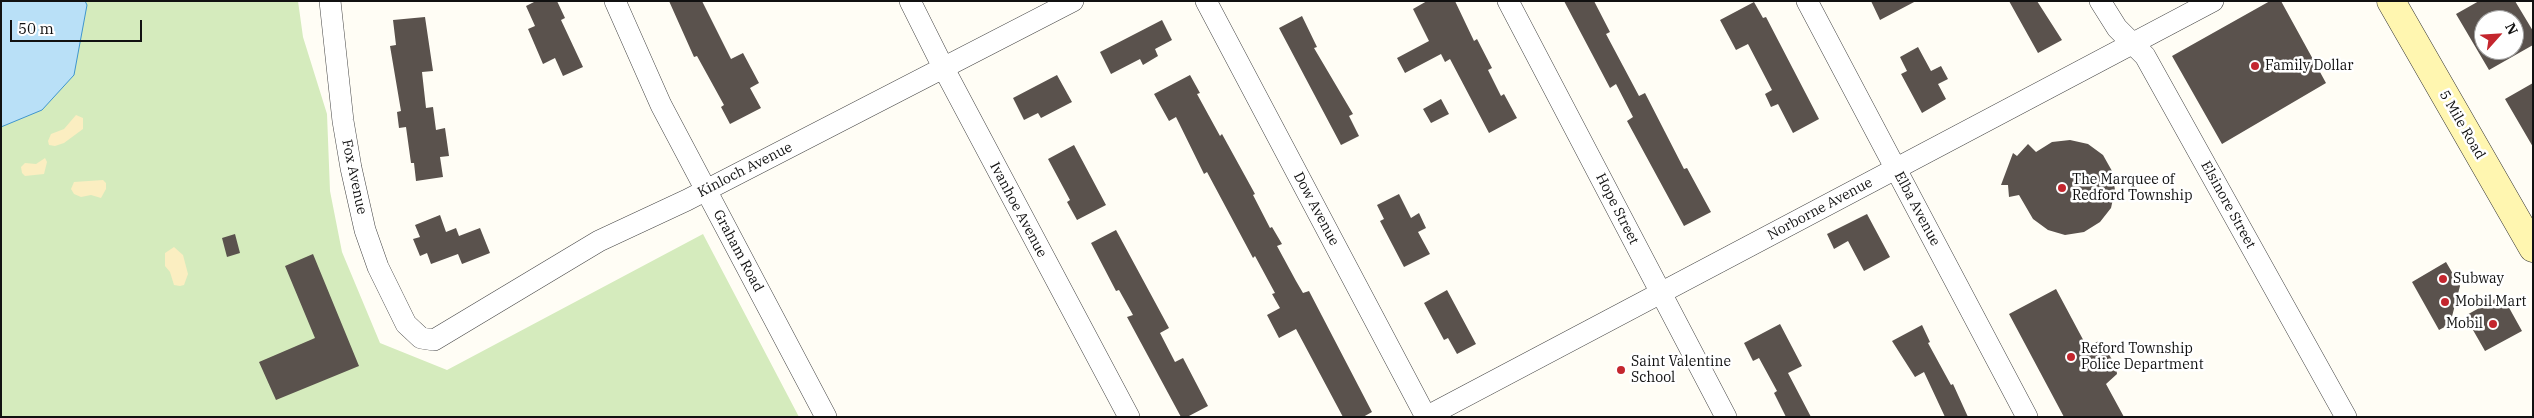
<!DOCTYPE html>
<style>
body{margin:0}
#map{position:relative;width:2534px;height:418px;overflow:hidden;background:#fffdf5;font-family:"IBM Plex Serif",serif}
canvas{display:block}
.frame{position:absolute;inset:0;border:2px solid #111;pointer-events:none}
.north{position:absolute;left:2474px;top:10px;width:50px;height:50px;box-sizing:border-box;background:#fff;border:1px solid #a0a0a0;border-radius:50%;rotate:64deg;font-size:14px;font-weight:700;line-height:20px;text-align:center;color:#111}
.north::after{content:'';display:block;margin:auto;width:18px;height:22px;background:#c4262e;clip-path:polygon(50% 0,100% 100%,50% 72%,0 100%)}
.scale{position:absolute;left:10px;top:20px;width:132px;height:22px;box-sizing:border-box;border:2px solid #111;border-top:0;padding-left:6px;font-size:15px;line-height:18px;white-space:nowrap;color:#111;-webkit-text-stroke:4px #fff;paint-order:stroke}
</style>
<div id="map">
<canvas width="2534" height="418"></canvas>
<div class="frame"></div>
<div class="north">N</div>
<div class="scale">50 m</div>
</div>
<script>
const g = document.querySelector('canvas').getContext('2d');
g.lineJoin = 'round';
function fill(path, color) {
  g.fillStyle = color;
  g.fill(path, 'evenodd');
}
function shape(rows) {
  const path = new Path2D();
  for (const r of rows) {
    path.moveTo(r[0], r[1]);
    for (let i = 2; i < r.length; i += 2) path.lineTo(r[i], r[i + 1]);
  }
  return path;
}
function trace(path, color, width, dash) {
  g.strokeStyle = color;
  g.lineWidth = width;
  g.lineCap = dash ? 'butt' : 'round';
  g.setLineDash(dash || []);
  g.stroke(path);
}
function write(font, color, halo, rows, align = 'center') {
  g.font = font + ' "IBM Plex Serif",serif';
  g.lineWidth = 5;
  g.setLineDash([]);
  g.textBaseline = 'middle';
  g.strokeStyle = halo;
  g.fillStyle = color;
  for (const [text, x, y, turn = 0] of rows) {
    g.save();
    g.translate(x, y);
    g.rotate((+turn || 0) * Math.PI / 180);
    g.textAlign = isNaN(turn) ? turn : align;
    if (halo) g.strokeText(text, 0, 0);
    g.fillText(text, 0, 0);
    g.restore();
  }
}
const green = shape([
 [1,1,298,1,303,37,327,114,330,191,342,252,380,343,447,370,703,234,799,417,1,417]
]);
const sand = shape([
 [76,115,83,118,83,129,64,143,55,146,49,145,48,141,51,134,64,129],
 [45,158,47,162,44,174,25,176,22,173,21,167,25,163,36,164],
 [103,180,106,183,106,189,101,198,91,195,81,197,74,194,71,189,74,182],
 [174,247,183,255,188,274,184,285,180,286,174,285,170,272,165,266,165,253]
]);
const water = shape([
 [1,1,85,1,87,5,74,75,42,110,1,127,1,1]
]);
const building = shape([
 [536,1,557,1,565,18,561,20,583,67,563,76,555,58,543,64,528,29,535,26,526,6],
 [669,1,702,1,731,59,743,53,759,83,750,88,761,108,730,124,721,107,724,105,697,56,694,57],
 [1427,1,1455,1,1474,41,1477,39,1492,68,1488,70,1501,96,1504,94,1517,118,1489,133,1450,59,1445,62,1441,54,1405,73,1397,58,1429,41,1413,9],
 [1564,1,1594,1,1610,32,1606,34,1639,96,1645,93,1684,169,1687,168,1711,212,1684,226,1627,121,1633,117,1616,84,1610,88],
 [1871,1,1916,1,1880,20],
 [2009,1,2037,1,2062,40,2038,53],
 [2270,1,2281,1,2326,83,2222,144,2172,56],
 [2479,1,2515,1,2533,31,2533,45,2489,70,2456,14],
 [2484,20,2514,20,2514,50,2484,50],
 [1754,2,1763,18,1766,17,1819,119,1793,133,1778,104,1771,107,1765,94,1772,90,1748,44,1736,50,1720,20],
 [1302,16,1317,47,1314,48,1353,114,1349,116,1359,136,1341,145,1279,28],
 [425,17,433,71,422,72,426,108,433,107,436,130,445,128,449,156,440,157,443,177,416,181,414,163,411,163,406,127,399,128,397,112,401,111,390,46,396,45,393,20],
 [1162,20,1172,40,1155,49,1158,56,1143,65,1140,59,1111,74,1100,52],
 [1918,47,1931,71,1941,66,1948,79,1938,84,1946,99,1922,113,1901,74,1907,71,1900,57],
 [1057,75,1072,102,1041,118,1038,113,1024,120,1013,98],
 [1190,75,1200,93,1197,94,1220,136,1222,134,1255,194,1253,195,1270,228,1272,227,1282,244,1277,246,1296,281,1303,293,1309,291,1372,412,1363,417,1343,417,1296,329,1279,338,1267,315,1280,308,1272,294,1275,293,1255,256,1253,258,1207,172,1204,174,1176,117,1169,121,1154,94],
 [2533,83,2533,147,2505,99],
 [1441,99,1449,114,1431,123,1423,109],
 [2070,140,2088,144,2103,155,2112,171,2115,190,2111,208,2100,222,2084,232,2065,235,2048,230,2033,219,2019,195,2009,197,2008,185,2001,185,2013,153,2017,156,2028,144,2036,152,2052,142],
 [1074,145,1106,205,1077,220,1067,202,1070,200,1048,159],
 [1399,194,1411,218,1419,213,1426,228,1418,232,1430,254,1404,267,1380,221,1384,219,1377,205],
 [1867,214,1890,257,1864,271,1848,241,1834,249,1827,234],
 [440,215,446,232,456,228,459,236,480,228,490,253,462,264,458,254,431,264,427,253,420,256,413,239,420,237,415,225],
 [1116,230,1169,328,1160,333,1175,362,1183,358,1208,406,1187,417,1181,417,1127,317,1133,315,1119,290,1116,291,1091,243],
 [235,234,240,253,227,257,222,238],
 [313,254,359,366,276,400,259,362,315,338,285,266],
 [2446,262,2460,286,2450,324,2439,330,2412,282],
 [2056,289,2087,347,2101,340,2116,367,2117,374,2106,384,2124,417,2064,417,2009,314],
 [1447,290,1476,344,1457,354,1448,338,1444,340,1424,303],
 [2502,295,2522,331,2485,351,2465,316],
 [1780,324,1802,366,1788,373,1811,417,1786,417,1774,393,1777,391,1759,358,1753,361,1744,343],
 [1922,325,1930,342,1928,343,1951,385,1953,384,1968,417,1945,417,1924,372,1915,377,1892,341]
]);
const minor = shape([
 [330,1,343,121,351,168,365,230,378,267,406,324,421,338,434,340,599,241,687,200,1073,1],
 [615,1,661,105,826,417],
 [910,1,943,67,1129,417],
 [1206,1,1426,417],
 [1508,1,1726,417],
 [1807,1,2027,417],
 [2100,1,2117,28,2145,56,2346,417],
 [1426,417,2213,1]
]);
const secondary = shape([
 [2391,1,2533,248]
]);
const markers = [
 [2255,66,5,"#c4262e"],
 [2062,188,5,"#c4262e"],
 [2443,279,5,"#c4262e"],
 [2445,302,5,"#c4262e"],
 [2493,324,5,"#c4262e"],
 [2071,357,5,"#c4262e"],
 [1621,370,5,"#c4262e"]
];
const poiNames = [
 ["Family Dollar",2265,66],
 ["The Marquee of",2072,180],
 ["Redford Township",2072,196],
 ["Subway",2453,279],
 ["Mobil Mart",2455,302],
 ["Mobil",2483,324,"right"],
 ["Reford Township",2081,349],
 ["Police Department",2081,365],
 ["Saint Valentine",1631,362],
 ["School",1631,378]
];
const streetNames = [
 ["5 Mile Road",2462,125,60],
 ["Kinloch Avenue",745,170,-27],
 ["Fox Avenue",354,177,78],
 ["Elsinore Street",2228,205,61],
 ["Dow Avenue",1316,209,62],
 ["Hope Street",1617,209,63],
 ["Norborne Avenue",1820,209,-28],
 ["Elba Avenue",1917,209,62],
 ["Ivanhoe Avenue",1018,210,62],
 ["Graham Road",738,251,62]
];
fill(green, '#d5ebbd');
fill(sand, '#fbeec1');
fill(water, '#b9e0f7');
trace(water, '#3f96cf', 1);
fill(building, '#5a524d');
trace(minor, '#444', 22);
trace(secondary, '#333', 29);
trace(minor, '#fff', 21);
trace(secondary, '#fff6b0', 28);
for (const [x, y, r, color] of markers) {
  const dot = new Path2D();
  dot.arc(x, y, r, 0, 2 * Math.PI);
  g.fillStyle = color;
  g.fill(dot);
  trace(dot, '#fff', 2);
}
write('14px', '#111', '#fff', poiNames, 'left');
write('14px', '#111', '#fff', streetNames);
</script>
